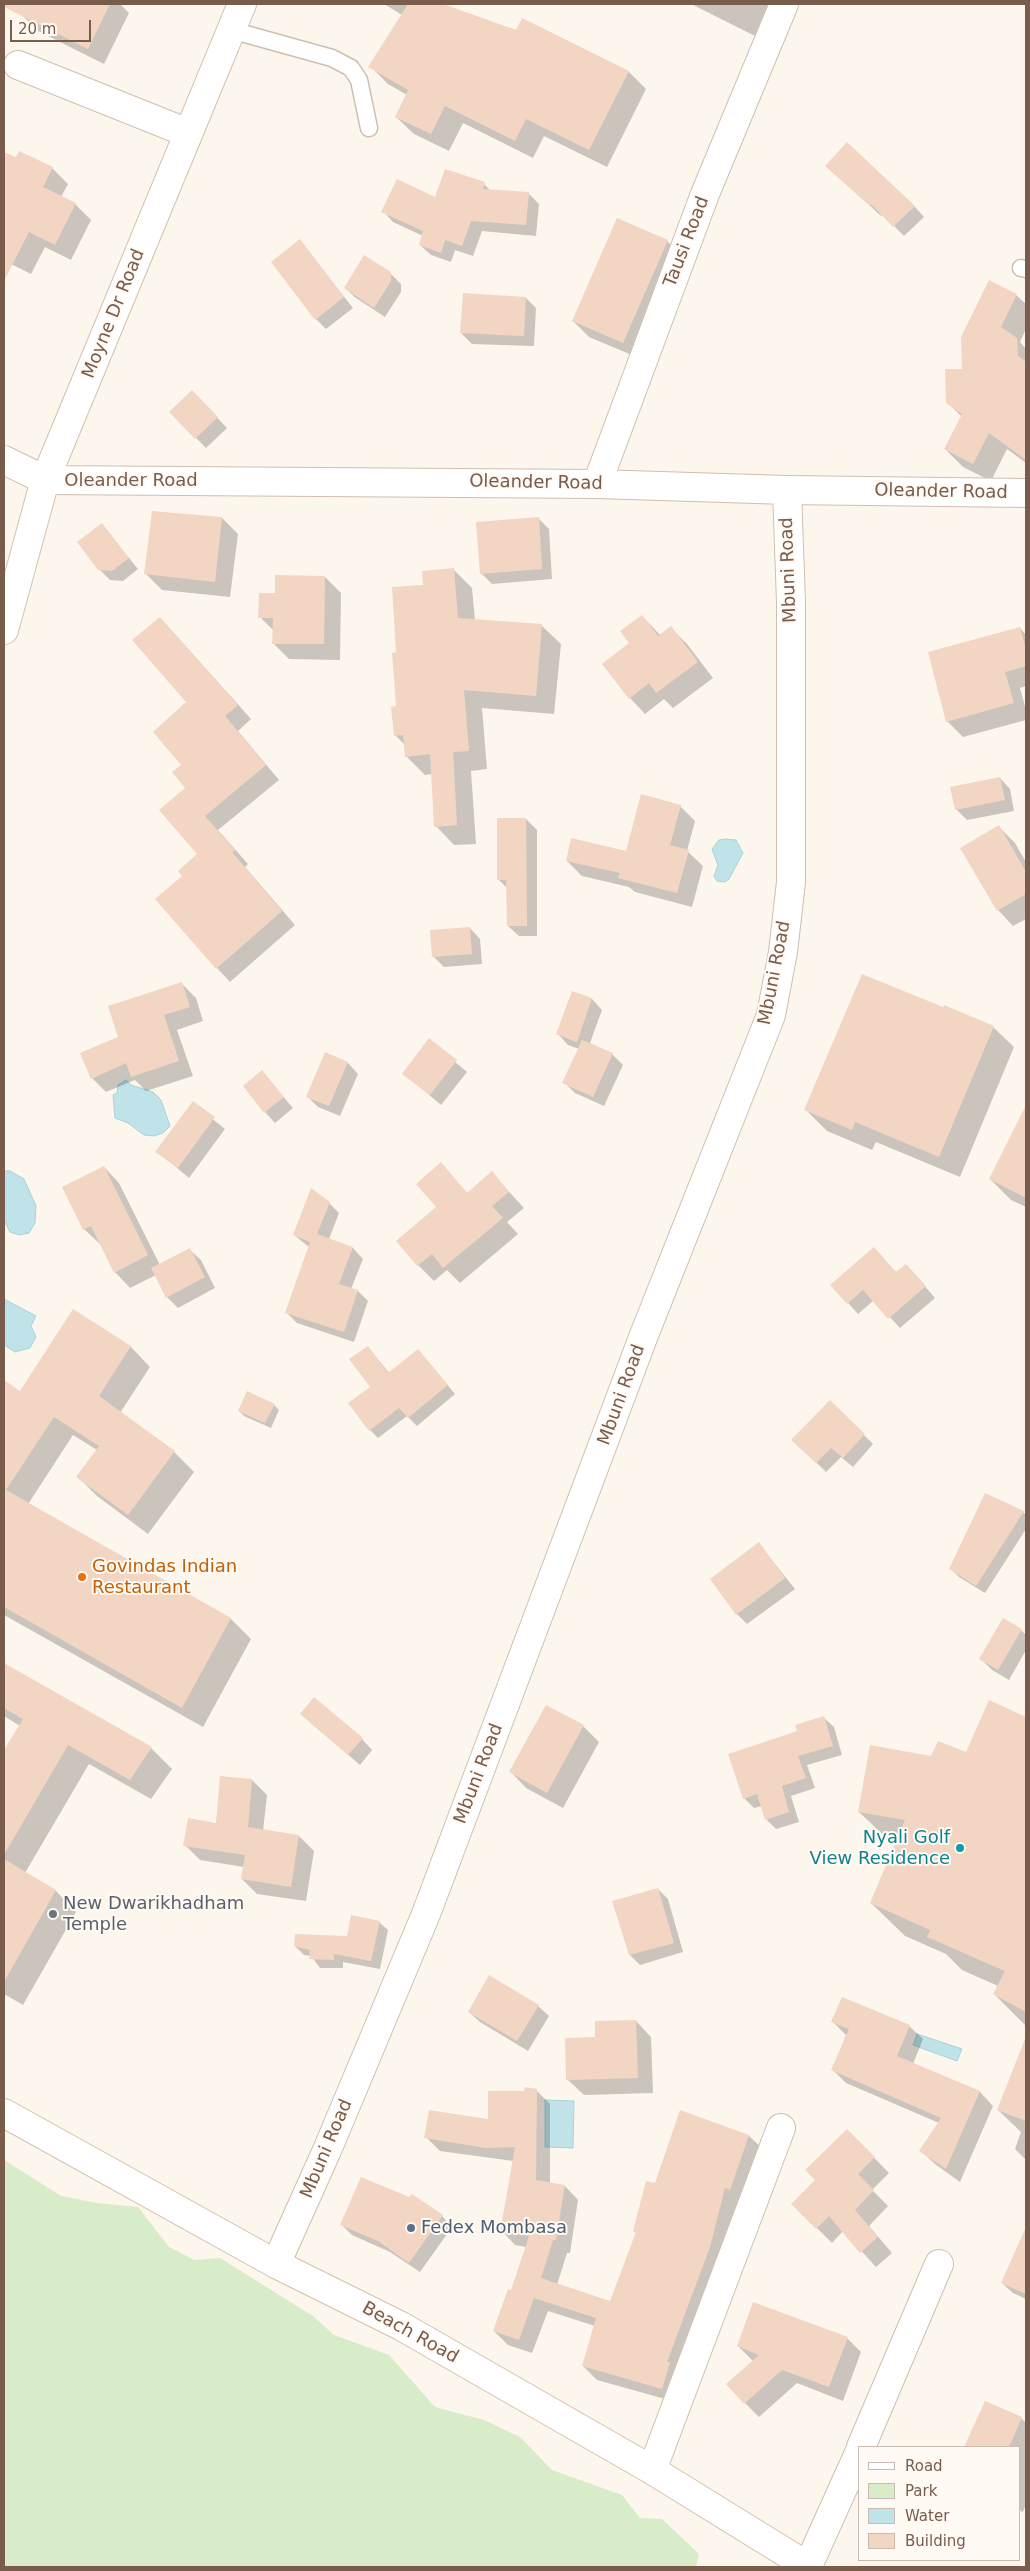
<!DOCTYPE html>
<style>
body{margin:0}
#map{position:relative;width:1030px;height:2571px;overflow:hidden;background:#fdf6ec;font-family:"DejaVu Sans",sans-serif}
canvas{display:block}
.frame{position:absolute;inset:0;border:5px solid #7a5c4d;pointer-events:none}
.legend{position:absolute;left:858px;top:2446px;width:162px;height:115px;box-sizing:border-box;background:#fffaf3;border:1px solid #cabbb1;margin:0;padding:6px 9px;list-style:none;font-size:15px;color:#7a5c4d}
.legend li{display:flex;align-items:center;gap:10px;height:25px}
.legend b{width:25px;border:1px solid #cabbb1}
.scale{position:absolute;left:10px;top:20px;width:81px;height:22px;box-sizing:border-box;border:2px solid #7a5c4d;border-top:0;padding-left:6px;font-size:15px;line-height:18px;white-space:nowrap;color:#7a5c4d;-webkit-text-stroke:4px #fffaf3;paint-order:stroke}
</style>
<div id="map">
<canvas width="1030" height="2571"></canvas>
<div class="frame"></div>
<ul class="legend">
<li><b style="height:6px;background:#fff"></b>Road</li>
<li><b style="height:14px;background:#d8ecc9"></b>Park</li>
<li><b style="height:14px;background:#bfe3e8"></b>Water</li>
<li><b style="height:14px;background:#f3d5c3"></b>Building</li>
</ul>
<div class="scale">20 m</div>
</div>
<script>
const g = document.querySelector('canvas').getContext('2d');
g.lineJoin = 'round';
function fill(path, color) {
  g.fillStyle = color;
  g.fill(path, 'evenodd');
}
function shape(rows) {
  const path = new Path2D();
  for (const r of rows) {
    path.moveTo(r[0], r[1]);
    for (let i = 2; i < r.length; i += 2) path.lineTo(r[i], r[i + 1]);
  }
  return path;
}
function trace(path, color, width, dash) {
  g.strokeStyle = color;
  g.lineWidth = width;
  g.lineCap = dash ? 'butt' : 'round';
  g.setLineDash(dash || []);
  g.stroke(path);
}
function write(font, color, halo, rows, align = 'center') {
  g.font = font + ' "DejaVu Sans",sans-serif';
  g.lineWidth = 4;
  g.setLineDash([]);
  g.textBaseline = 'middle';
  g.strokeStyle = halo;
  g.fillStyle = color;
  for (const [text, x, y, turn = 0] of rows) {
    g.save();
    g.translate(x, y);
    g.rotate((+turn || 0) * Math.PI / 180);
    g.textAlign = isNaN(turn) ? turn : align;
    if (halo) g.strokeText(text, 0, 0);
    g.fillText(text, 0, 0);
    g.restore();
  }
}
const green = shape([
 [4,2160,61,2196,97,2203,138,2207,169,2247,194,2260,220,2258,313,2316,334,2335,389,2355,435,2407,484,2420,520,2437,552,2470,622,2495,640,2518,662,2519,699,2554,696,2567,4,2567]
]);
const water = shape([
 [726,839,736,840,743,853,729,879,725,882,717,881,714,876,718,865,712,849,719,840,726,839],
 [126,1080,131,1085,153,1092,161,1100,170,1126,163,1133,154,1136,144,1135,128,1123,115,1118,113,1095,117,1093,118,1085,126,1080],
 [4,1171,10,1171,24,1179,36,1206,35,1223,29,1233,19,1235,10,1232,4,1220,4,1171],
 [4,1299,36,1316,31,1326,36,1337,30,1348,15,1352,4,1345,4,1299],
 [917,2034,962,2049,957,2061,913,2045,917,2034],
 [545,2100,574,2101,573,2148,545,2147,545,2100]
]);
const shadow = shape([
 [28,4,120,4,129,13,104,64,38,31,22,15],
 [384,4,439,4,629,72,646,89,607,167,544,136,533,158,463,123,449,151,414,134,396,117,407,95,388,84,370,66,402,15],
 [691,4,790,4,771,44],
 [4,154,52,168,68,184,61,197,75,204,91,220,71,260,45,247,31,274,11,264,4,257,4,232,10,220,4,215],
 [838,176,914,206,924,217,904,236,882,214,881,216],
 [484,184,491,191,528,193,539,204,536,236,482,231,473,256,455,250,451,262,431,255,420,245,423,236,393,222,383,211,436,199],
 [300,241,353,308,326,329,316,319],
 [667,241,683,257,639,358,589,337,573,321],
 [390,273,401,284,401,292,385,317,356,298,345,288],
 [1016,295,1026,304,1026,329,1020,342,1026,349,1026,463,1007,449,991,481,963,467,945,449,962,417,947,402,963,370],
 [526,298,536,308,534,346,472,344,461,333],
 [192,392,227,428,206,448,171,412],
 [153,512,222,518,238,534,230,597,162,590,146,574],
 [538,518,549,529,552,579,492,584,481,573],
 [102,525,138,569,123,581,110,580,99,569],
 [453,569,472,588,475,620,542,626,561,644,554,714,482,708,487,769,471,771,476,844,454,845,436,826,432,774,425,775,406,756,405,745,395,735,398,653,425,586],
 [325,577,341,593,340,660,289,659,274,644,274,631,260,617,276,595],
 [642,616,661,636,671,628,687,644,713,678,673,708,664,699,645,714,630,698,631,643],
 [1020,628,1026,635,1026,686,1020,688,1026,710,1026,720,963,737,947,721],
 [173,632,251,719,238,731,279,780,218,830,248,864,245,867,295,925,230,982,217,968,184,876,199,854,183,765,188,703],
 [1000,778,1010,789,1014,811,967,820,956,809],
 [680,806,695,821,687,851,703,866,692,907,635,892,629,887,582,876,567,861,627,852],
 [526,819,537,830,537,936,519,936,508,926,507,888,498,879],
 [999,827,1015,843,1026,862,1026,919,1013,926,998,910],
 [470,928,480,939,482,964,444,967,433,956],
 [182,984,196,998,203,1021,177,1030,193,1076,146,1091,135,1080,106,1092,92,1078,119,1038],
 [572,993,592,999,602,1010,590,1043,612,1054,623,1065,604,1106,575,1093,564,1082,579,1049,568,1045,558,1034],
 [943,1009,993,1027,1014,1047,960,1177,876,1142,872,1150,827,1131,806,1110],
 [429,1040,467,1072,441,1105,403,1073],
 [326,1054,348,1063,358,1074,340,1116,318,1107,307,1096],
 [262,1072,293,1108,275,1123,265,1112],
 [193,1103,225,1129,189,1178,157,1151],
 [1026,1108,1026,1207,1011,1200,990,1179],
 [441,1164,468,1194,492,1173,524,1208,507,1222,518,1234,460,1283,447,1270,434,1281,418,1265,438,1208],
 [104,1167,119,1183,160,1265,190,1250,201,1260,215,1288,178,1308,167,1297,156,1275,130,1288,115,1272,101,1245,84,1229],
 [329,1203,339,1213,329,1239,353,1248,363,1259,351,1289,358,1291,368,1301,354,1342,297,1323,287,1313,309,1247,294,1235],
 [897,1274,916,1276,935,1298,900,1328,874,1300,858,1314,832,1285],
 [74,1311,131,1347,150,1367,120,1413,174,1452,194,1472,148,1534,97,1496,78,1477,97,1450,73,1435,21,1515,4,1504,4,1382,20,1392],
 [368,1347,390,1374,426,1359,455,1394,417,1426,407,1416,378,1438,370,1430,372,1387],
 [830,1402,873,1444,853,1467,841,1457,826,1472,793,1440],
 [274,1405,279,1410,271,1428,244,1416,239,1411],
 [986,1495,1023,1512,1026,1515,1026,1529,985,1593,959,1577,951,1569],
 [33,1507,231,1619,251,1639,203,1727,4,1615,4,1550],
 [759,1544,795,1589,747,1624,737,1614],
 [1021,1630,1026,1635,1026,1650,1009,1680,992,1670,981,1659],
 [4,1664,151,1748,172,1769,151,1799,89,1764,25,1873,56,1891,76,1912,23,2005,4,1994,4,1752,20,1726,4,1716],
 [990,1702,1026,1718,1026,2026,994,1994,998,1986,962,1970,946,1954,905,1936,871,1903,895,1846,859,1812,932,1758,967,1754],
 [546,1707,583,1726,599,1742,563,1808,526,1788,511,1772],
 [824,1718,834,1727,842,1755,807,1765,815,1788,791,1796,799,1822,776,1829,766,1819,762,1806,754,1808,744,1798,798,1732],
 [312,1724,362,1739,372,1750,360,1765],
 [252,1780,267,1795,263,1831,299,1836,314,1851,306,1901,257,1894,242,1879,244,1867,200,1860,185,1845,217,1824],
 [658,1889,668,1899,683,1952,640,1965,630,1955],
 [379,1922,388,1930,380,1969,343,1962,343,1968,320,1968,311,1956,304,1955,295,1946,348,1937],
 [538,2006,549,2016,528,2051,480,2022,469,2012],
 [636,2021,651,2037,653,2093,584,2095,568,2080,596,2038],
 [833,2022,909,2026,923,2039,913,2064,980,2092,993,2106,960,2182,935,2164,921,2151,939,2123,846,2083,833,2070,846,2035],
 [1026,2038,1026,2160,1015,2149,1021,2132,998,2110],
 [536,2090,550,2104,550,2184,565,2186,578,2200,570,2253,567,2253,557,2285,610,2303,637,2234,634,2231,655,2185,749,2136,763,2149,743,2203,739,2201,723,2261,676,2402,597,2380,583,2366,595,2326,548,2311,532,2353,508,2345,494,2331,512,2292,526,2247,515,2245,502,2231,513,2161,440,2151,426,2137,489,2121,525,2093],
 [847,2130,889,2173,872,2190,888,2206,869,2226,892,2253,876,2267,843,2231,832,2243,793,2204,817,2180],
 [442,2216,452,2227,420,2272,390,2252,352,2235,342,2225],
 [1013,2259,1026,2265,1026,2299,1013,2293,1002,2283],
 [847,2338,861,2352,843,2401,797,2383,759,2417,745,2403,753,2361,738,2346],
 [986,2402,1021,2418,1026,2423,1026,2504,1023,2512,1019,2510,1019,2447,965,2447]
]);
const building = shape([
 [4,4,110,4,88,49,4,7],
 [408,4,443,4,516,30,522,18,629,71,589,150,526,119,515,141,445,106,431,134,395,117,408,90,368,67],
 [847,142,915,206,893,227,871,204,870,206,825,166],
 [19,151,53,167,43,187,76,203,55,245,29,232,4,281,4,152,16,157],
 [445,169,485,182,483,189,529,192,526,225,471,221,462,246,445,240,441,253,419,245,423,231,381,212,397,179,435,197],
 [617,218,668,240,623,343,572,321],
 [300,239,344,297,315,320,271,262],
 [364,255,391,272,391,281,374,308,344,288],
 [989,280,1017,294,1001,327,1017,338,1018,356,1026,362,1026,460,989,433,973,464,944,449,962,414,946,403,945,369,962,369,961,337],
 [463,293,526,297,524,336,460,333],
 [192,390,218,417,195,439,169,412],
 [152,511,222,517,215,582,144,574],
 [539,517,542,569,480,574,476,522],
 [102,523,129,558,112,571,98,570,77,542],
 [454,568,458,618,542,624,536,696,464,690,469,751,453,752,457,825,434,827,430,754,405,757,403,735,394,736,391,707,396,706,392,653,396,652,392,587,423,585,422,571],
 [275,575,325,576,324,644,272,644,273,618,258,618,259,593,275,593],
 [642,615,658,636,671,626,698,662,656,693,649,683,629,699,602,664,629,643,620,631],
 [160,617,238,705,225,716,266,765,205,816,235,850,232,852,282,911,216,969,155,899,182,876,178,871,197,854,159,810,185,788,172,772,181,765,153,732,186,702,132,640],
 [1020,627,1026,650,1026,666,1005,672,1014,703,946,722,928,652],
 [1000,777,1005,800,955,810,950,787],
 [641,794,681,805,670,845,689,850,677,893,618,878,620,873,566,861,571,838,626,851],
 [497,818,526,818,527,926,507,926,506,880,497,880],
 [999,825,1026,872,1026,894,997,911,960,848],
 [470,927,472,954,432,957,430,930],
 [862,974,943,1007,944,1005,994,1026,939,1157,855,1122,852,1130,804,1110],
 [182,982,190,1007,164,1015,179,1061,131,1077,126,1063,91,1079,80,1053,118,1037,108,1006],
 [572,991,592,998,577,1042,556,1034],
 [429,1038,457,1060,430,1095,402,1074],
 [582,1040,613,1053,593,1097,562,1083],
 [325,1052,348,1062,329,1106,306,1097],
 [262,1070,284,1097,264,1113,243,1086],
 [193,1101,215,1117,178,1168,155,1152],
 [1026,1105,1026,1198,989,1179],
 [441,1162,467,1193,492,1171,509,1192,492,1206,503,1218,443,1268,432,1254,417,1266,396,1241,436,1207,416,1184],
 [104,1166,148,1255,114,1273,91,1226,83,1230,62,1187],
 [311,1188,330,1202,317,1234,353,1247,339,1284,358,1290,344,1332,285,1313,310,1242,293,1235],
 [874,1247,896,1272,906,1264,926,1286,888,1319,863,1290,847,1304,830,1285],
 [190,1248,205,1277,166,1298,151,1268],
 [73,1309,131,1346,99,1396,175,1451,128,1515,76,1477,99,1446,54,1417,6,1490,231,1618,182,1708,4,1607,4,1380,20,1391],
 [368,1346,388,1373,418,1349,448,1385,408,1418,399,1408,369,1431,348,1403,370,1387,349,1359],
 [247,1391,275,1404,265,1423,238,1411],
 [830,1400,865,1434,843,1458,831,1448,816,1463,791,1440],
 [985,1493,1024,1511,976,1586,949,1569],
 [759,1542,785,1578,736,1615,710,1579],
 [1003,1618,1022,1629,998,1670,979,1659],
 [4,1663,152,1747,130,1780,68,1745,4,1855,4,1750,23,1719,4,1708],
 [314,1697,363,1738,348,1755,300,1714],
 [989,1700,1026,1717,1026,2012,993,1994,1005,1971,927,1937,930,1930,870,1903,905,1820,858,1812,870,1745,931,1756,938,1741,966,1752],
 [546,1705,584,1725,547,1793,509,1772],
 [824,1716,833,1746,798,1756,806,1778,782,1786,789,1812,765,1820,757,1794,743,1799,728,1754,797,1731,795,1725],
 [220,1776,252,1779,248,1827,299,1835,291,1887,241,1879,245,1855,183,1846,188,1818,216,1823],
 [4,1859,56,1890,4,1982],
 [658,1888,674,1943,629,1955,612,1901],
 [351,1915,380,1921,371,1961,334,1954,334,1960,309,1959,310,1950,294,1946,295,1934,347,1936],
 [489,1975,539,2005,517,2041,468,2012],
 [842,1997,910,2025,897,2056,980,2091,946,2169,919,2151,941,2118,831,2070,849,2029,831,2022],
 [636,2020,638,2078,566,2080,565,2038,595,2037,595,2021],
 [1025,2039,1026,2039,1026,2121,997,2110],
 [525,2087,537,2089,536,2180,565,2185,556,2240,553,2240,541,2278,610,2301,636,2232,633,2231,646,2181,655,2183,680,2110,749,2135,730,2190,725,2188,710,2247,667,2362,670,2362,662,2389,582,2366,596,2318,534,2298,519,2340,493,2331,508,2289,511,2290,529,2236,500,2232,515,2147,486,2148,424,2138,429,2110,488,2119,488,2091,524,2091],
 [847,2129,875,2157,858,2174,874,2190,855,2210,878,2237,860,2253,829,2216,816,2229,791,2204,815,2180,805,2170],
 [361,2177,409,2197,412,2194,443,2215,409,2263,378,2241,340,2225],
 [1026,2227,1026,2294,1001,2283],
 [753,2302,848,2337,829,2387,782,2370,744,2404,726,2384,759,2355,737,2346],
 [985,2401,1022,2417,1009,2447,964,2447]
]);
const service = shape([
 [231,30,332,58,351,68,359,80,369,128],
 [1021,268,1026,269]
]);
const minor = shape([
 [18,65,188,133],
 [4,460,45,480,597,484,787,490,1026,493],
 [597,484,705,194,784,4],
 [276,2264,328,2148,426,1914,644,1335,771,1015,783,952,791,882,791,603,787,490],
 [861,2447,939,2264],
 [652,2470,781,2128],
 [808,2566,859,2453]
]);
const secondary = shape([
 [4,630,45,480,242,4],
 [4,2113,276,2264,401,2326,652,2470,809,2567]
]);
const markers = [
 [82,1577,5,"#e8710a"],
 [960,1848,5,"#0f9aa8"],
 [53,1914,5,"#6b7280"],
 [411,2228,5,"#5c6f8a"]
];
const streetNames = [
 ["Tausi Road",687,242,-69],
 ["Moyne Dr Road",114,314,-68],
 ["Oleander Road",131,481],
 ["Oleander Road",536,483,1],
 ["Oleander Road",941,492,1],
 ["Mbuni Road",789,570,-92],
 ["Mbuni Road",775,973,-79],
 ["Mbuni Road",622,1395,-70],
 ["Mbuni Road",479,1774,-69],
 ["Mbuni Road",327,2149,-67],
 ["Beach Road",410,2333,29]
];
const foodNames = [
 ["Govindas Indian",92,1567],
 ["Restaurant",92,1588]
];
const cultureNames = [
 ["Nyali Golf",950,1838],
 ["View Residence",950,1859]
];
const worshipNames = [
 ["New Dwarikhadham",63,1904],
 ["Temple",63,1925]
];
const serviceNames = [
 ["Fedex Mombasa",421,2228]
];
fill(green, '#d8ecc9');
fill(water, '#bfe3e8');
trace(water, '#a5d3da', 1);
fill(shadow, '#0003');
fill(building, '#f3d5c3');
trace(service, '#d1beb0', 19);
trace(minor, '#d1beb0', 30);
trace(secondary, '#d6c0b0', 30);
trace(service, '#fff', 16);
trace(minor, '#fff', 28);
trace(secondary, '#fff', 28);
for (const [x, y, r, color] of markers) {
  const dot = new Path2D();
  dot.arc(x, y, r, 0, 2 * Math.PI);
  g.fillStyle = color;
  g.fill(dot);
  trace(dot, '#fffaf3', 2);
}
write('18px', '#7a5c4d', '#fffaf3', streetNames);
write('18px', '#c56008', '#fffaf3', foodNames, 'left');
write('18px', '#0d838f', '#fffaf3', cultureNames, 'right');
write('18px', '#5b616d', '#fffaf3', worshipNames, 'left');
write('18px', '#4e5e75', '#fffaf3', serviceNames, 'left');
</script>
